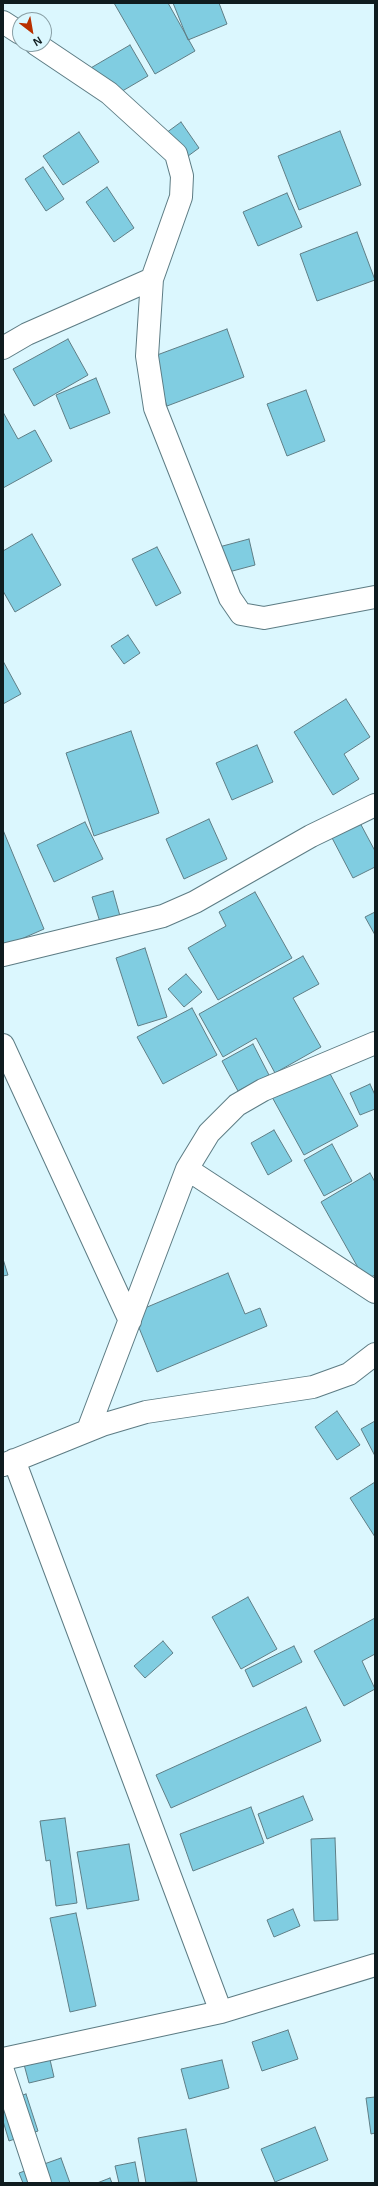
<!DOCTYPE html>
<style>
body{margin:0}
#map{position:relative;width:378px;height:2186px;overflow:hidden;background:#dbf7fe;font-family:Helvetica,sans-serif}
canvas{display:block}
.frame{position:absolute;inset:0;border:4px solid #0f1c1f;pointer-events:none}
.north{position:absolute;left:12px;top:12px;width:40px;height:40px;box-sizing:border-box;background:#dbf7fe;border:1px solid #899fa5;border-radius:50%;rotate:149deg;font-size:11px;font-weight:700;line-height:16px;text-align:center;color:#0f1c1f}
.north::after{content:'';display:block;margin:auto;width:14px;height:18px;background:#b93000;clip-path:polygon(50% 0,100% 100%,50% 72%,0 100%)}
</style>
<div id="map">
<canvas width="378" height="2186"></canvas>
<div class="frame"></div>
<div class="north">N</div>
</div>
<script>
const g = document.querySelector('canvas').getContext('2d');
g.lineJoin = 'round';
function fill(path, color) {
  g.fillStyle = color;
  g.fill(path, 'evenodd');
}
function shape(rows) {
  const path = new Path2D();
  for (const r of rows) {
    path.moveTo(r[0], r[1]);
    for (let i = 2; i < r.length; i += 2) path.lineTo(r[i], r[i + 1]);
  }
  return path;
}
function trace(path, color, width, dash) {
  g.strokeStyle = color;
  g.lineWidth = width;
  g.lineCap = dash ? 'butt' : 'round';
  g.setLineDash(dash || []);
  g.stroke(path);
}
const building = shape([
 [114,3,168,3,195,51,155,74,114,3],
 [173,3,219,3,227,24,188,40,173,3],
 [130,45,148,76,107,100,89,69,130,45],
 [181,122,199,148,184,159,166,133,181,122],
 [340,131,361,185,299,210,278,156,340,131],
 [79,132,99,162,63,185,43,156,79,132],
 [43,167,64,199,46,211,25,179,43,167],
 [107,187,134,228,114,242,86,202,107,187],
 [287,193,302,227,258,246,243,212,287,193],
 [357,232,375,280,317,301,300,254,357,232],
 [227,329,244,377,167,406,149,358,227,329],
 [68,339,88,375,34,406,13,369,68,339],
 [96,378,110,413,70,429,56,395,96,378],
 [306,390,325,441,287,456,267,404,306,390],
 [3,412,18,439,35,430,52,461,3,488,3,412],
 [32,534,61,585,15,612,3,591,3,551,32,534],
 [249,539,255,565,225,573,219,547,249,539],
 [157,547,181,593,156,606,132,559,157,547],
 [128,635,140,653,124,664,111,646,128,635],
 [3,661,21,694,3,704,3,661],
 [346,699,370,737,344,754,359,779,333,795,294,732,346,699],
 [131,731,159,813,94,836,66,753,131,731],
 [257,745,273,782,232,800,216,763,257,745],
 [209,819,227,859,184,879,166,839,209,819],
 [359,821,375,851,375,867,353,878,331,836,359,821],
 [85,822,103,859,54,882,37,845,85,822],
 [3,830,44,929,3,947,3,830],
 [113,891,120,916,100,922,92,897,113,891],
 [255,892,292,958,218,1000,188,948,226,926,219,912,255,892],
 [375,912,375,935,365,917,375,912],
 [145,948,167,1017,138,1026,116,958,145,948],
 [303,956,319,984,293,998,321,1047,275,1073,256,1038,223,1057,199,1014,303,956],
 [186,974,202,992,184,1007,168,989,186,974],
 [192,1008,217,1055,163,1084,137,1037,192,1008],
 [253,1044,269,1075,238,1091,222,1061,253,1044],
 [327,1068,358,1126,304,1155,272,1097,327,1068],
 [370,1084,375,1095,375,1109,360,1115,350,1093,370,1084],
 [274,1130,292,1161,268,1175,251,1143,274,1130],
 [332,1144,352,1181,324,1196,304,1160,332,1144],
 [370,1173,375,1182,375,1275,365,1280,321,1202,370,1173],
 [3,1259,8,1275,3,1276,3,1259],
 [228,1273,245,1314,260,1308,267,1326,157,1372,133,1313,228,1273],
 [337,1411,360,1445,337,1460,315,1427,337,1411],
 [375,1421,375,1456,361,1429,375,1421],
 [375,1482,375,1537,350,1498,375,1482],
 [248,1597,277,1649,241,1669,212,1617,248,1597],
 [375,1618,375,1654,362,1661,375,1689,344,1706,314,1651,375,1618],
 [163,1641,173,1653,145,1678,134,1666,163,1641],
 [294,1646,302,1662,253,1687,245,1670,294,1646],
 [306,1707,321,1741,171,1808,156,1775,306,1707],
 [303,1796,313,1820,267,1839,258,1814,303,1796],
 [251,1807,264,1843,193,1871,180,1834,251,1807],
 [65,1818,77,1903,56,1906,50,1860,46,1861,40,1821,65,1818],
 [335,1838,338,1920,314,1921,311,1839,335,1838],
 [129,1844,139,1900,87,1909,77,1852,129,1844],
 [293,1909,300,1926,274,1937,267,1920,293,1909],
 [76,1913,96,2006,70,2012,50,1918,76,1913],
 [288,2030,298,2059,262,2071,252,2042,288,2030],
 [48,2051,54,2077,29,2083,22,2057,48,2051],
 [222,2060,229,2088,189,2099,181,2069,222,2060],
 [26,2094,38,2131,9,2141,3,2121,3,2101,26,2094],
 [375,2097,375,2133,371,2134,366,2098,375,2097],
 [315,2127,328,2160,275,2182,261,2149,315,2127],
 [186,2129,197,2182,146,2183,138,2138,186,2129],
 [61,2158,70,2183,23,2183,19,2173,61,2158],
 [135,2162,139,2183,119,2183,115,2166,135,2162],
 [110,2178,112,2183,97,2183,110,2178]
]);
const street = shape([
 [3,22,20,33],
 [36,44,109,93,176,154,182,176,181,197,152,279,147,356,155,408,230,598,241,614,264,618,375,597],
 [3,348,27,334,152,279],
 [3,955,163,916,195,902,311,836,375,805],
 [3,1045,130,1321],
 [187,1169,375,1292],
 [88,1430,187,1169,209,1133,237,1105,263,1090,375,1043],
 [14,1460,221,2012],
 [3,1465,102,1425,146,1412,313,1387,349,1374,375,1354],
 [3,2059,221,2012,375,1965],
 [3,2071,40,2183]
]);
fill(building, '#80cde1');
trace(building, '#5f7e86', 1);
trace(street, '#5d7c84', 24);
trace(street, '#fff', 22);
</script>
